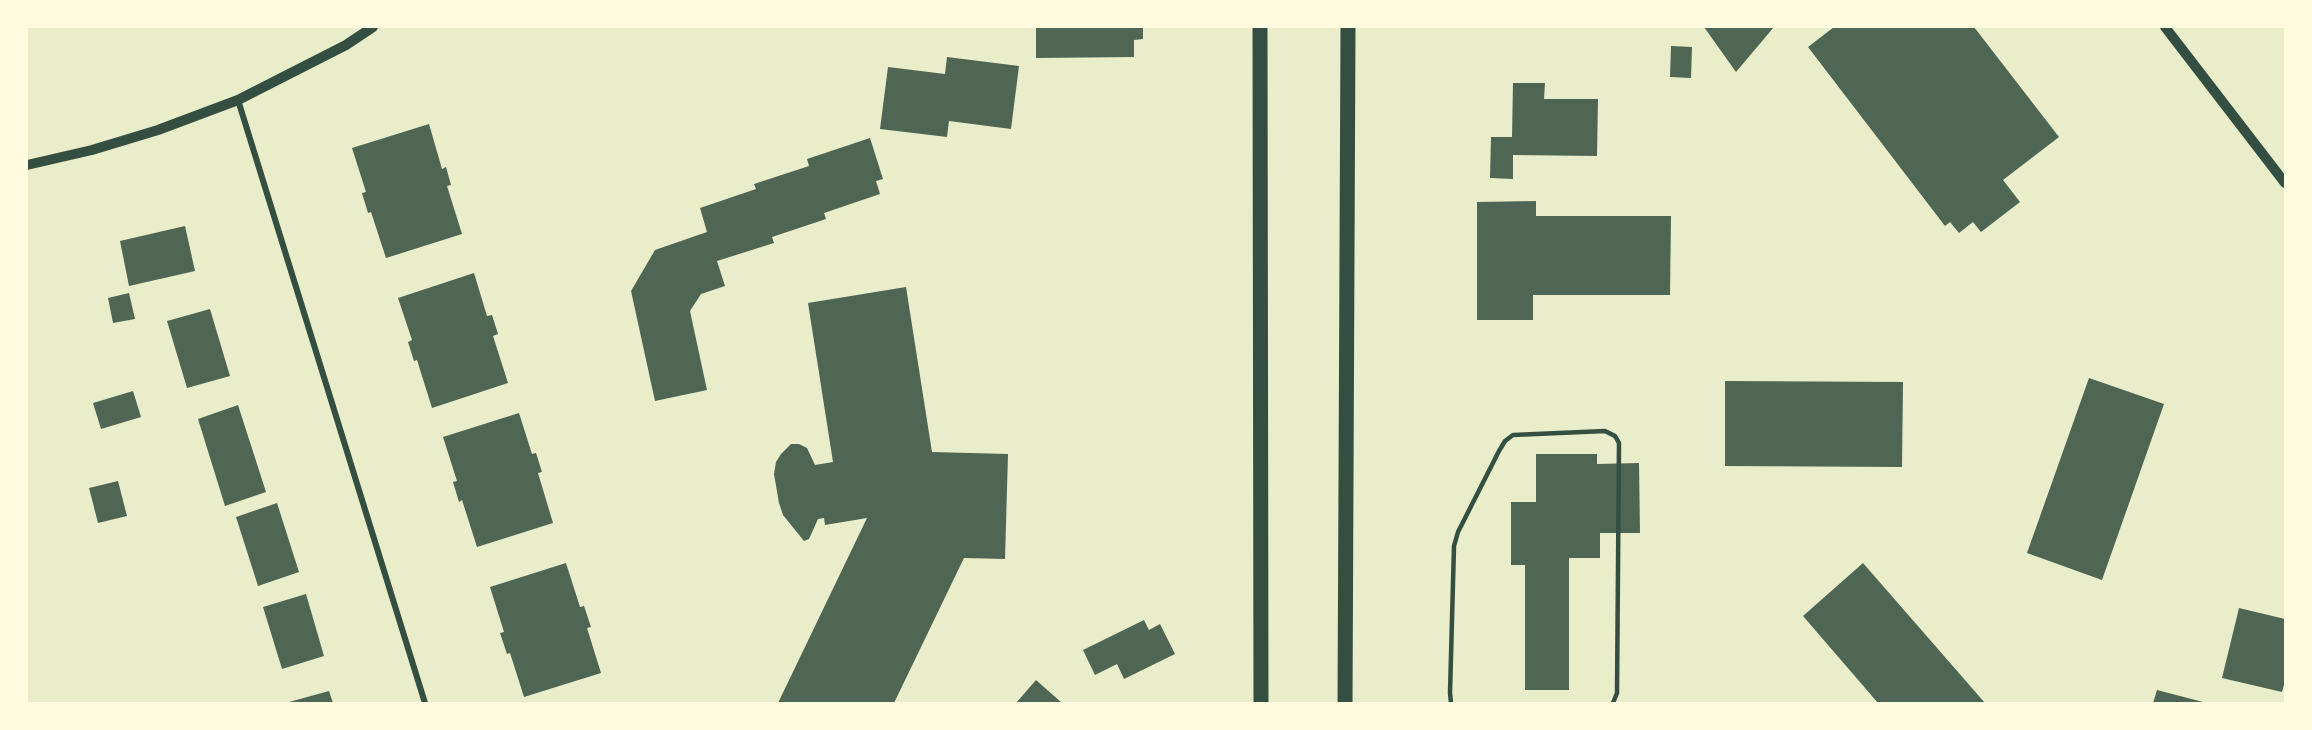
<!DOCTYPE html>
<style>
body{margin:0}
#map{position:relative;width:2312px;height:730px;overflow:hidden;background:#e9edc9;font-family:Inter,sans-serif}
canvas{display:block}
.frame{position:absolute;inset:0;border:28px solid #fefae0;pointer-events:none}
</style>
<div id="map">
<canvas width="2312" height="730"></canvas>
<div class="frame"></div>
</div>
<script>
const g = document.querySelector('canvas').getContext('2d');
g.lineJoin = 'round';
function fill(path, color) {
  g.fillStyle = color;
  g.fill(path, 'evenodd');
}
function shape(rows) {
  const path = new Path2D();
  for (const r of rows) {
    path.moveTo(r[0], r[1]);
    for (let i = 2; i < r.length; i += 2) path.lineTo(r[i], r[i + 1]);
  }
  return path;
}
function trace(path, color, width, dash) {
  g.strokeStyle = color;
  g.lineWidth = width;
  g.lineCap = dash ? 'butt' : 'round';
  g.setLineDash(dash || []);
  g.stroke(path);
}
const building = shape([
 [1036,27,1143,27,1143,39,1134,40,1134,57,1036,58],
 [1704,27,1774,27,1736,72],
 [1834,27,1974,27,2059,137,2003,180,2020,202,1981,232,1973,222,1959,233,1950,222,1945,226,1808,47],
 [1671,46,1692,47,1691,78,1670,77],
 [947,57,1019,66,1011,129,949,121,947,137,880,129,888,67,945,74],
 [1513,83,1545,83,1544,99,1598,99,1597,156,1513,155,1513,179,1490,178,1491,137,1512,137],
 [429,124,442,169,446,167,451,185,447,186,462,234,386,258,371,212,368,213,362,193,366,192,352,148],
 [870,138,883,179,876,181,880,194,824,213,826,219,772,237,774,243,717,261,725,286,701,294,690,311,707,390,655,401,631,291,655,250,707,232,700,208,756,189,754,184,809,166,807,159],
 [1536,201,1536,216,1671,216,1670,295,1533,295,1533,320,1477,320,1477,202],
 [185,226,195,271,129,286,120,241],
 [474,273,487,316,492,315,498,334,493,336,508,383,432,408,417,360,414,361,408,342,412,340,398,298],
 [906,287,932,452,1008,454,1005,559,964,558,894,703,778,703,867,518,825,525,824,518,818,519,809,539,804,541,783,515,779,503,774,474,776,462,781,454,791,444,799,444,807,448,815,465,833,462,808,303],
 [129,293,135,319,113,323,108,298],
 [210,309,230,376,187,388,167,321],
 [2089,378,2164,404,2102,580,2027,553],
 [1725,381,1903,382,1902,467,1725,466],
 [133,391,141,417,101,429,93,403],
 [238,405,266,492,225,506,198,419],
 [519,413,532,454,536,453,542,472,538,473,553,523,477,547,462,500,459,502,453,482,457,481,443,437],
 [1536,454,1597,454,1597,464,1639,463,1640,533,1600,533,1600,558,1569,558,1569,690,1525,690,1525,565,1511,565,1511,502,1536,502],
 [118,481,127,516,98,523,89,488],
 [277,503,299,572,258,586,236,517],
 [566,563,580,607,584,606,591,627,587,628,601,673,524,697,510,653,507,654,500,633,504,632,490,587],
 [1863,563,1985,703,1878,703,1803,616],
 [306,594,324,656,282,669,263,607],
 [2239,608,2285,619,2285,681,2282,692,2222,678],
 [1144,620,1149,630,1160,624,1175,654,1124,679,1117,664,1095,675,1083,650],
 [1036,680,1062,703,1016,703],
 [2157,690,2203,702,2203,703,2153,703],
 [329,691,333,703,289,703,289,702]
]);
const service = shape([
 [1451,703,1450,693,1454,546,1458,532,1499,451,1505,441,1513,435,1605,431,1615,436,1619,443,1617,693,1613,703]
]);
const minor = shape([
 [238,100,425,703]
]);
const tertiary = shape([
 [2165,27,2285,183],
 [27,165,92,150,158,130,238,100,346,45,373,27]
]);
const primary = shape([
 [1260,27,1261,703],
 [1345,703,1348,27]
]);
fill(building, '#4f6655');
trace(service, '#344e41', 4.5);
trace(minor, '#344e41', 6);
trace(tertiary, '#344e41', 10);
trace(primary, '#344e41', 15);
</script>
